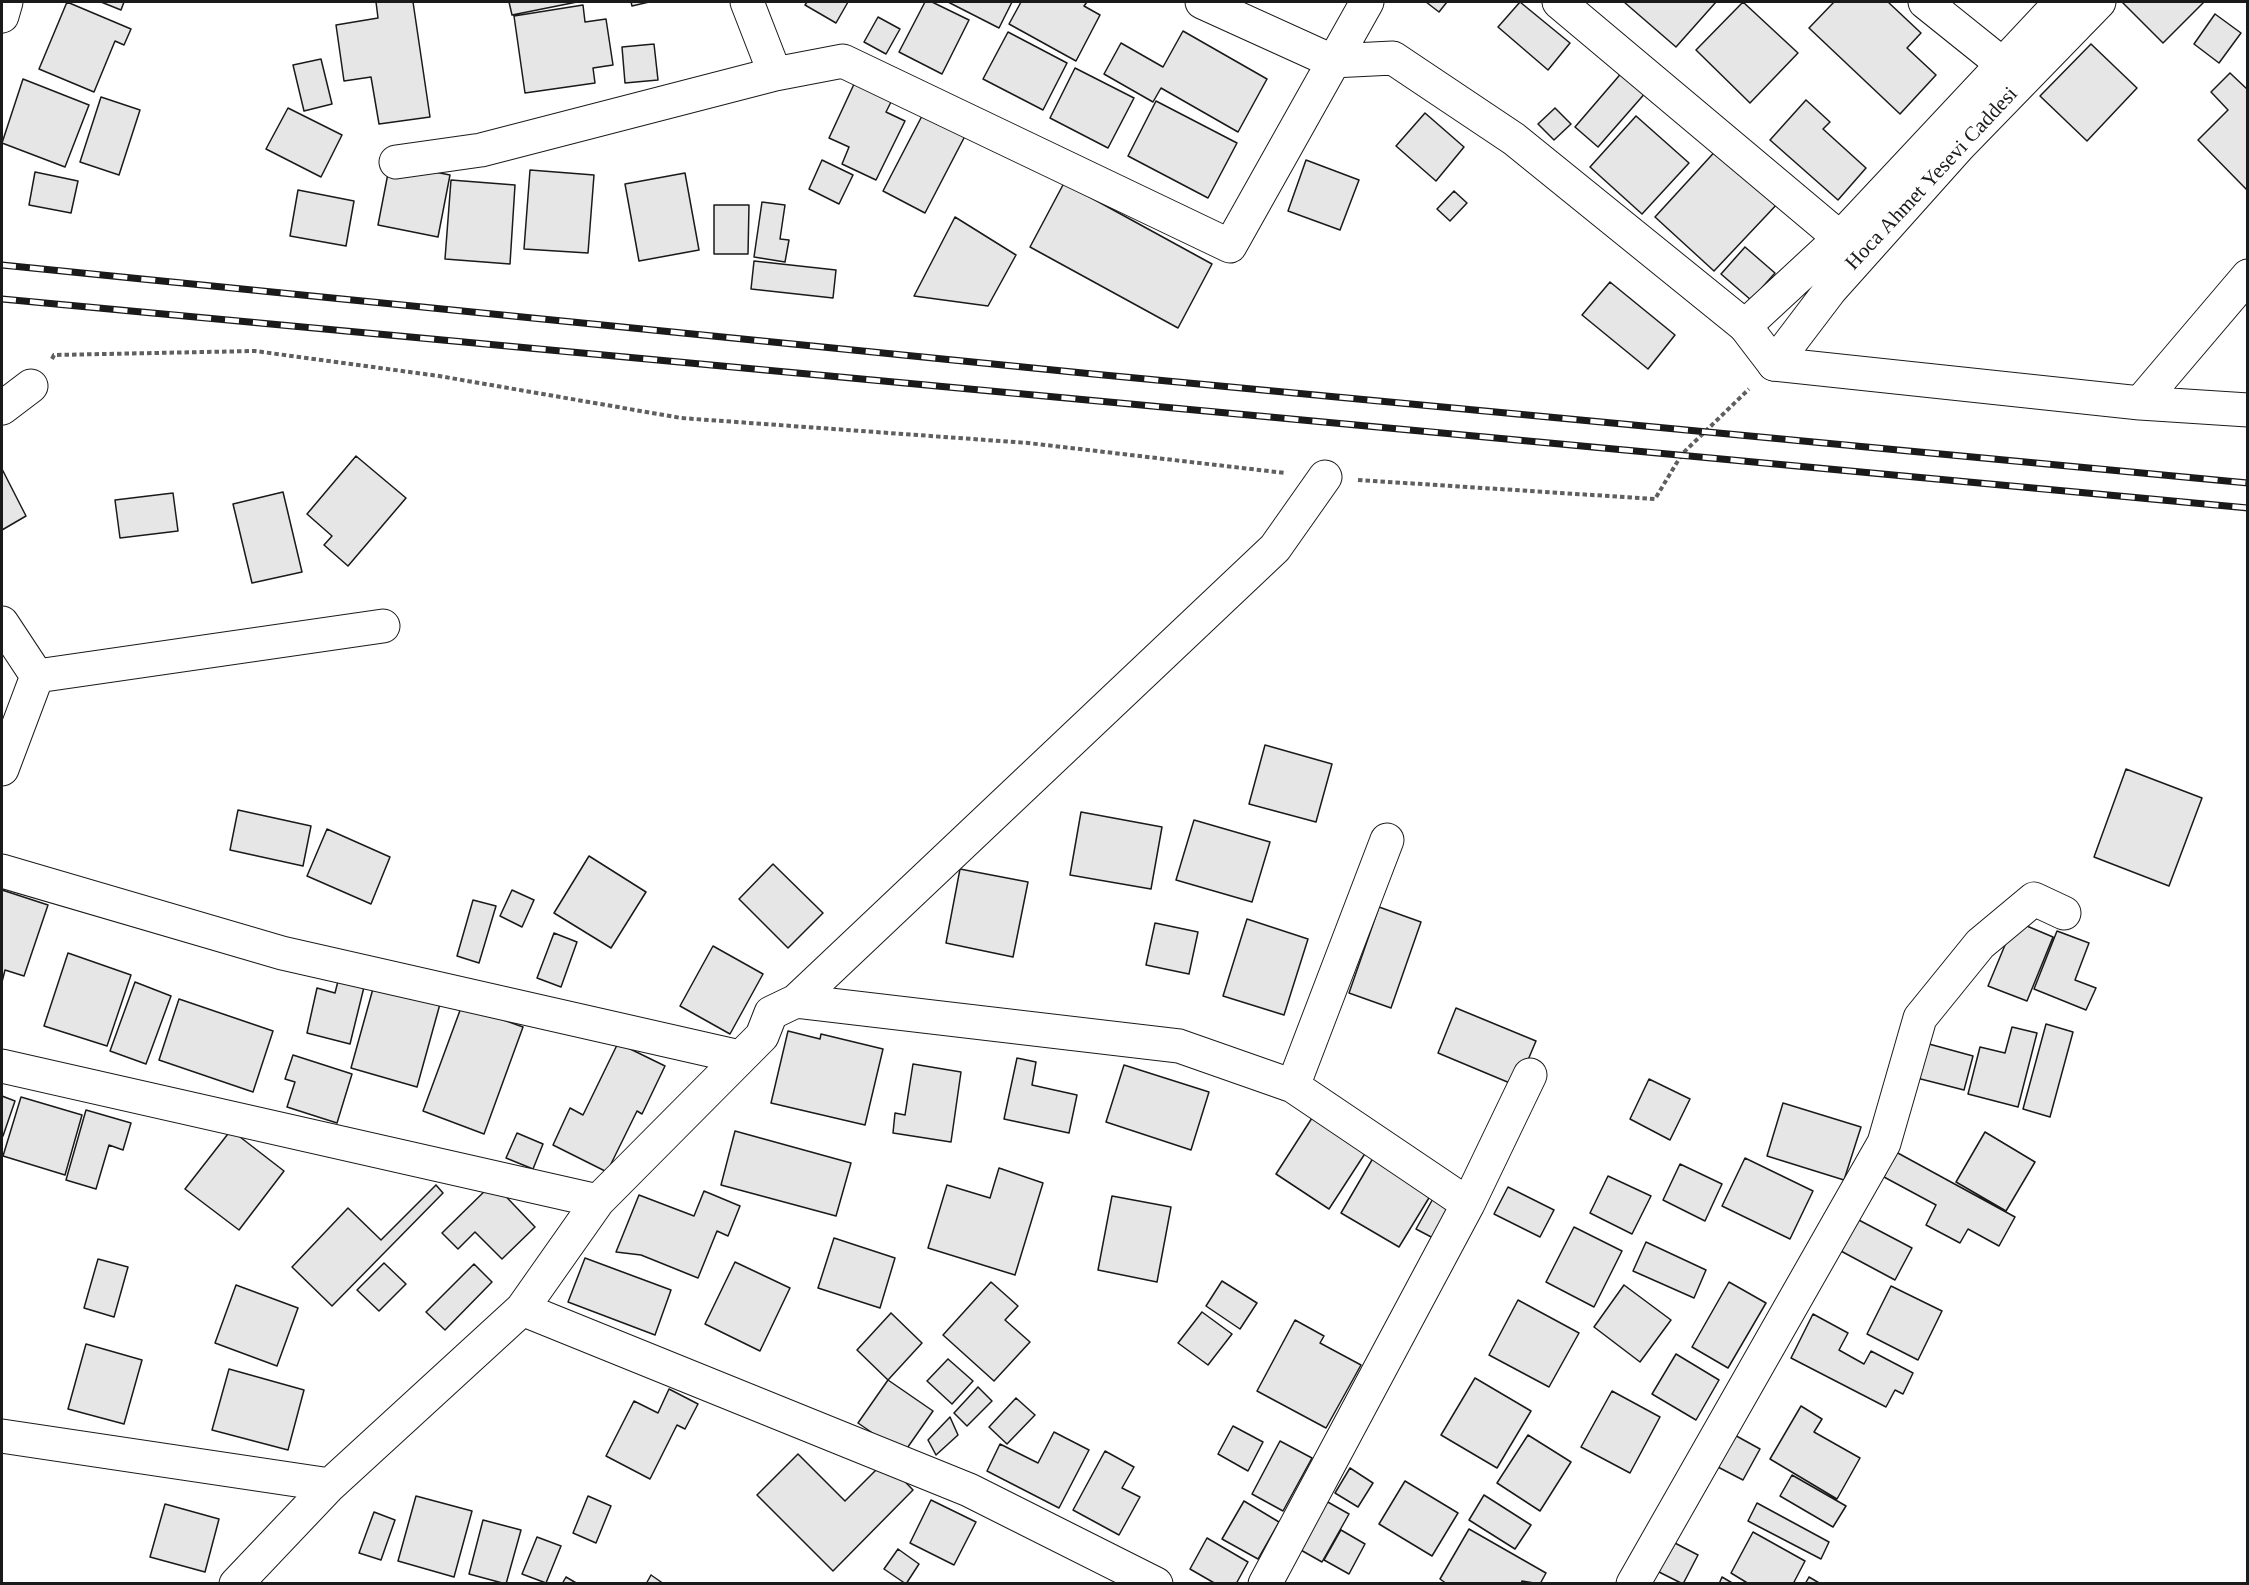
<!DOCTYPE html>
<style>
body{margin:0}
#map{position:relative;width:2249px;height:1585px;overflow:hidden;background:#fff;font-family:Georgia,serif}
canvas{display:block}
.frame{position:absolute;inset:0;border:3px solid #1a1a1a;pointer-events:none}
</style>
<div id="map">
<canvas width="2249" height="1585"></canvas>
<div class="frame"></div>
</div>
<script>
const g = document.querySelector('canvas').getContext('2d');
g.lineJoin = 'round';
function fill(path, color) {
  g.fillStyle = color;
  g.fill(path, 'evenodd');
}
function shape(rows) {
  const path = new Path2D();
  for (const r of rows) {
    path.moveTo(r[0], r[1]);
    for (let i = 2; i < r.length; i += 2) path.lineTo(r[i], r[i + 1]);
  }
  return path;
}
function trace(path, color, width, dash) {
  g.strokeStyle = color;
  g.lineWidth = width;
  g.lineCap = dash ? 'butt' : 'round';
  g.setLineDash(dash || []);
  g.stroke(path);
}
function write(font, color, halo, rows, align = 'center') {
  g.font = font + ' Georgia,serif';
  g.lineWidth = 4.5;
  g.setLineDash([]);
  g.textBaseline = 'middle';
  g.strokeStyle = halo;
  g.fillStyle = color;
  for (const [text, x, y, turn = 0] of rows) {
    g.save();
    g.translate(x, y);
    g.rotate((+turn || 0) * Math.PI / 180);
    g.textAlign = isNaN(turn) ? turn : align;
    if (halo) g.strokeText(text, 0, 0);
    g.fillText(text, 0, 0);
    g.restore();
  }
}
const building = shape([
 [67,2,131,29,124,45,115,41,94,92,39,69,67,2],
 [101,2,124,2,121,10,101,2],
 [376,2,413,2,430,117,379,124,371,77,344,81,336,25,378,18,376,2],
 [509,2,577,2,512,15,509,2],
 [631,2,649,2,632,6,631,2],
 [807,2,848,2,836,23,805,5,807,2],
 [925,2,932,2,969,20,942,74,899,52,925,2],
 [948,2,1012,2,999,28,948,2],
 [1021,2,1087,2,1084,6,1100,15,1076,61,1009,24,1021,2],
 [1426,2,1447,2,1439,12,1426,2],
 [1520,2,1570,43,1548,70,1498,27,1520,2],
 [1624,2,1716,2,1676,47,1624,2],
 [1743,2,1798,53,1750,103,1696,50,1743,2],
 [1834,2,1888,2,1921,33,1907,48,1936,75,1900,114,1809,28,1834,2],
 [2122,2,2204,2,2163,43,2122,2],
 [583,5,585,22,606,19,613,65,593,68,595,83,525,93,514,16,583,5],
 [2215,14,2241,33,2219,63,2194,44,2215,14],
 [878,17,900,29,886,54,864,42,878,17],
 [1183,31,1267,79,1238,132,1161,88,1153,102,1104,74,1121,43,1163,67,1183,31],
 [1008,32,1067,63,1043,110,983,79,1008,32],
 [654,44,658,80,625,83,622,47,654,44],
 [2091,44,2137,88,2087,141,2040,96,2091,44],
 [321,59,332,104,304,111,293,65,321,59],
 [1075,68,1134,98,1108,148,1050,118,1075,68],
 [1624,70,1647,91,1598,147,1575,127,1624,70],
 [2230,73,2248,90,2247,190,2198,140,2228,110,2211,92,2230,73],
 [23,79,89,105,65,167,2,143,23,79],
 [855,82,892,100,886,112,905,121,876,180,842,164,849,147,829,138,855,82],
 [101,97,140,110,119,175,80,162,101,97],
 [1806,100,1830,122,1823,129,1866,168,1838,200,1770,140,1806,100],
 [1156,101,1237,143,1208,198,1128,156,1156,101],
 [288,108,342,135,321,177,266,149,288,108],
 [1555,108,1571,124,1554,140,1538,124,1555,108],
 [1425,113,1464,147,1436,181,1396,146,1425,113],
 [923,114,965,136,925,213,883,191,923,114],
 [1636,116,1689,163,1642,214,1590,167,1636,116],
 [1720,146,1780,201,1714,271,1655,217,1720,146],
 [822,160,853,175,839,204,809,189,822,160],
 [1306,160,1359,180,1340,230,1288,211,1306,160],
 [390,163,450,175,438,237,378,225,390,163],
 [530,170,594,175,588,253,524,249,530,170],
 [35,172,78,181,71,213,29,205,35,172],
 [685,173,699,250,639,261,625,184,685,173],
 [451,180,515,185,510,264,445,259,451,180],
 [1064,183,1212,264,1178,328,1030,247,1064,183],
 [298,190,354,201,346,246,290,236,298,190],
 [1454,191,1467,203,1450,221,1437,209,1454,191],
 [762,202,785,205,780,239,789,240,785,262,754,257,762,202],
 [714,205,749,205,748,254,714,254,714,205],
 [955,217,1016,255,988,306,914,296,955,217],
 [1745,247,1775,273,1751,300,1721,274,1745,247],
 [754,261,836,270,833,298,751,289,754,261],
 [1610,282,1675,335,1648,369,1582,315,1610,282],
 [356,456,406,498,348,566,324,545,332,536,307,514,356,456],
 [2,469,26,516,2,530,2,469],
 [283,492,302,572,252,583,233,504,283,492],
 [173,493,178,531,120,538,115,500,173,493],
 [1265,745,1332,764,1316,822,1249,804,1265,745],
 [2126,769,2202,798,2169,886,2094,857,2126,769],
 [238,810,311,826,303,866,230,850,238,810],
 [1081,812,1162,827,1151,889,1070,875,1081,812],
 [1194,820,1270,842,1252,902,1176,880,1194,820],
 [327,829,390,857,371,904,307,876,327,829],
 [589,856,646,892,611,948,554,913,589,856],
 [773,864,823,913,788,948,739,899,773,864],
 [960,869,1028,882,1013,957,946,943,960,869],
 [2,890,48,905,24,976,5,970,2,982,2,890],
 [512,890,534,900,522,927,500,916,512,890],
 [473,900,496,906,479,963,457,956,473,900],
 [1379,907,1421,922,1391,1008,1349,993,1379,907],
 [1247,919,1308,939,1284,1015,1223,996,1247,919],
 [2015,921,2053,937,2027,1001,1988,986,2015,921],
 [1155,923,1198,932,1189,974,1146,965,1155,923],
 [2057,931,2089,943,2075,980,2096,988,2086,1010,2034,989,2057,931],
 [554,933,577,942,561,987,537,978,554,933],
 [713,946,763,974,730,1034,680,1006,713,946],
 [68,953,131,975,107,1046,44,1026,68,953],
 [339,977,365,983,350,1044,307,1033,317,988,335,993,339,977],
 [135,982,171,996,146,1064,110,1051,135,982],
 [374,985,440,1004,417,1087,351,1068,374,985],
 [179,999,273,1031,253,1092,159,1060,179,999],
 [462,1005,523,1027,484,1134,423,1111,462,1005],
 [1456,1008,1536,1041,1517,1086,1438,1053,1456,1008],
 [2046,1024,2073,1032,2050,1117,2023,1109,2046,1024],
 [2012,1027,2037,1033,2018,1107,1968,1094,1980,1047,2005,1053,2012,1027],
 [788,1031,820,1039,821,1034,883,1049,865,1125,771,1103,788,1031],
 [1918,1041,1973,1056,1964,1090,1909,1076,1918,1041],
 [618,1043,665,1066,642,1114,637,1111,607,1172,553,1145,570,1108,583,1115,618,1043],
 [293,1055,352,1074,337,1123,287,1107,295,1082,285,1079,293,1055],
 [1017,1058,1036,1062,1032,1085,1077,1095,1069,1133,1004,1119,1017,1058],
 [913,1064,961,1072,951,1142,893,1133,895,1113,905,1115,913,1064],
 [1124,1065,1209,1092,1191,1150,1106,1122,1124,1065],
 [1649,1079,1690,1099,1670,1140,1630,1119,1649,1079],
 [2,1096,15,1101,3,1136,2,1135,2,1096],
 [21,1097,82,1115,65,1175,3,1156,21,1097],
 [1783,1103,1861,1127,1844,1180,1767,1156,1783,1103],
 [86,1110,131,1123,123,1150,109,1145,96,1189,66,1180,86,1110],
 [1312,1118,1366,1152,1329,1209,1276,1174,1312,1118],
 [231,1130,284,1171,239,1230,185,1189,231,1130],
 [735,1131,851,1163,836,1216,721,1185,735,1131],
 [1985,1132,2035,1162,2006,1211,1956,1182,1985,1132],
 [517,1133,543,1144,533,1169,506,1158,517,1133],
 [1896,1152,2015,1217,1999,1246,1968,1229,1960,1243,1926,1225,1936,1205,1884,1177,1896,1152],
 [1376,1153,1435,1188,1399,1247,1341,1213,1376,1153],
 [1745,1158,1813,1191,1790,1239,1722,1206,1745,1158],
 [1680,1164,1722,1184,1705,1221,1663,1200,1680,1164],
 [999,1168,1043,1183,1015,1275,928,1248,947,1185,990,1198,999,1168],
 [1608,1176,1651,1196,1632,1234,1590,1213,1608,1176],
 [493,1183,535,1227,502,1259,475,1232,458,1249,442,1233,493,1183],
 [436,1185,443,1193,332,1306,292,1267,348,1208,381,1240,436,1185],
 [1508,1187,1554,1210,1540,1237,1494,1214,1508,1187],
 [1439,1188,1458,1198,1435,1239,1416,1229,1439,1188],
 [704,1191,740,1206,728,1236,717,1231,698,1278,641,1255,616,1252,639,1195,694,1216,704,1191],
 [1112,1196,1171,1207,1157,1282,1098,1270,1112,1196],
 [1855,1218,1912,1248,1895,1280,1839,1250,1855,1218],
 [1574,1227,1622,1251,1594,1307,1546,1282,1574,1227],
 [834,1238,895,1258,880,1308,818,1288,834,1238],
 [1646,1242,1706,1270,1694,1298,1633,1271,1646,1242],
 [585,1258,671,1290,655,1335,568,1302,585,1258],
 [98,1259,128,1267,114,1317,84,1308,98,1259],
 [735,1262,790,1288,760,1351,705,1324,735,1262],
 [384,1263,406,1284,379,1311,357,1290,384,1263],
 [474,1264,492,1282,445,1330,426,1312,474,1264],
 [1222,1281,1257,1303,1240,1329,1206,1306,1222,1281],
 [991,1282,1018,1306,1005,1320,1030,1342,994,1381,943,1335,991,1282],
 [1729,1282,1766,1303,1728,1368,1692,1347,1729,1282],
 [236,1285,298,1308,277,1366,215,1343,236,1285],
 [1624,1285,1671,1320,1640,1362,1594,1327,1624,1285],
 [1891,1286,1942,1311,1918,1360,1867,1334,1891,1286],
 [1518,1300,1579,1333,1549,1387,1489,1355,1518,1300],
 [1202,1312,1232,1334,1208,1365,1178,1343,1202,1312],
 [891,1313,922,1343,888,1380,857,1350,891,1313],
 [1813,1314,1848,1333,1839,1350,1864,1364,1871,1351,1913,1373,1903,1394,1895,1390,1886,1407,1791,1358,1813,1314],
 [1295,1320,1324,1336,1320,1343,1361,1365,1326,1428,1257,1391,1295,1320],
 [86,1344,142,1360,124,1424,68,1409,86,1344],
 [1676,1354,1719,1380,1696,1420,1652,1394,1676,1354],
 [948,1359,973,1381,952,1404,927,1381,948,1359],
 [229,1369,304,1390,288,1450,212,1430,229,1369],
 [1475,1378,1531,1411,1497,1468,1441,1435,1475,1378],
 [888,1380,933,1411,903,1454,858,1423,888,1380],
 [978,1387,992,1401,967,1426,954,1413,978,1387],
 [669,1389,698,1404,685,1429,677,1425,650,1479,606,1456,634,1401,658,1413,669,1389],
 [1612,1391,1660,1417,1630,1473,1581,1447,1612,1391],
 [1016,1398,1035,1415,1007,1444,989,1427,1016,1398],
 [1801,1406,1822,1419,1814,1432,1860,1458,1837,1499,1770,1459,1801,1406],
 [950,1417,958,1435,936,1455,928,1440,950,1417],
 [1233,1426,1263,1442,1248,1471,1218,1454,1233,1426],
 [1054,1432,1089,1450,1059,1508,987,1471,1000,1444,1038,1463,1054,1432],
 [1731,1433,1760,1449,1743,1480,1714,1465,1731,1433],
 [1528,1435,1571,1462,1540,1511,1497,1483,1528,1435],
 [1280,1441,1312,1458,1283,1511,1252,1494,1280,1441],
 [1105,1451,1134,1467,1122,1488,1140,1497,1119,1535,1073,1510,1105,1451],
 [798,1454,845,1501,885,1461,913,1490,833,1571,757,1495,798,1454],
 [1350,1468,1373,1483,1358,1507,1335,1493,1350,1468],
 [1792,1475,1846,1506,1833,1527,1780,1496,1792,1475],
 [1405,1481,1458,1513,1432,1556,1379,1524,1405,1481],
 [1484,1495,1531,1525,1515,1549,1469,1520,1484,1495],
 [416,1496,472,1511,454,1577,398,1561,416,1496],
 [588,1496,611,1506,596,1543,573,1533,588,1496],
 [931,1500,976,1522,954,1565,910,1543,931,1500],
 [1244,1501,1279,1522,1258,1559,1222,1539,1244,1501],
 [1326,1501,1349,1514,1322,1562,1299,1549,1326,1501],
 [1757,1503,1829,1542,1821,1559,1748,1521,1757,1503],
 [165,1504,219,1519,205,1572,150,1557,165,1504],
 [374,1512,395,1520,381,1560,359,1553,374,1512],
 [483,1520,521,1530,506,1584,469,1574,483,1520],
 [1469,1529,1546,1573,1540,1584,1522,1581,1521,1584,1447,1584,1440,1579,1469,1529],
 [1341,1530,1365,1544,1349,1574,1324,1560,1341,1530],
 [1753,1532,1805,1561,1793,1584,1749,1584,1731,1573,1753,1532],
 [537,1537,561,1546,546,1583,522,1574,537,1537],
 [1207,1538,1248,1562,1236,1584,1216,1584,1190,1569,1207,1538],
 [1671,1541,1698,1555,1683,1584,1655,1570,1671,1541],
 [898,1549,919,1564,906,1584,884,1569,898,1549],
 [651,1575,664,1584,646,1584,651,1575],
 [566,1577,578,1584,562,1584,566,1577],
 [1722,1577,1734,1584,1719,1584,1722,1577],
 [1809,1577,1821,1584,1805,1584,1809,1577]
]);
const path = shape([
 [52,359,54,355,255,351,439,376,681,418,1028,443,1285,473],
 [1358,480,1655,499,1682,454,1749,389]
]);
const minor = shape([
 [747,2,775,74],
 [1202,2,1332,61,1393,58,1514,139,1745,326,1774,364,2140,403,2248,410],
 [1559,2,1840,238],
 [1925,2,2001,63],
 [2,16,6,2],
 [396,162,481,150,775,74,843,61,1230,246,1367,2],
 [2140,403,2248,276],
 [2,408,31,386],
 [2,623,37,676,2,769],
 [37,676,383,626],
 [2,871,282,953,740,1057],
 [796,1001,1179,1046,1293,1086,1468,1204],
 [2,1066,598,1201],
 [1293,1086,1387,840],
 [522,1309,969,1490,1156,1584],
 [2,1436,330,1485],
 [236,1584,330,1485,522,1309,598,1201,762,1036,771,1013,796,1001,1275,548,1325,477],
 [1265,1584,1468,1204,1530,1075],
 [1633,1584,1884,1143,1920,1018,1980,944,2034,899,2064,913]
]);
const tertiary = shape([
 [1745,326,1840,238,2061,2],
 [1774,364,1831,289,1959,146,2099,2]
]);
const rail = shape([
 [2,265,1093,374,2248,483],
 [2,299,2248,508]
]);
const streetNames = [
 ["Hoca Ahmet Yesevi Caddesi",1932,179,-47]
];
fill(building, '#e6e6e6');
trace(building, '#1a1a1a', 1.5);
trace(minor, '#1a1a1a', 35);
trace(tertiary, '#1a1a1a', 35);
trace(path, '#5f5f5f', 4, [4.5, 3]);
trace(minor, '#fff', 33);
trace(tertiary, '#fff', 33);
trace(rail, '#1a1a1a', 7);
trace(rail, '#fff', 4.5, [14]);
write('21px', '#1a1a1a', '#fff', streetNames);
</script>
